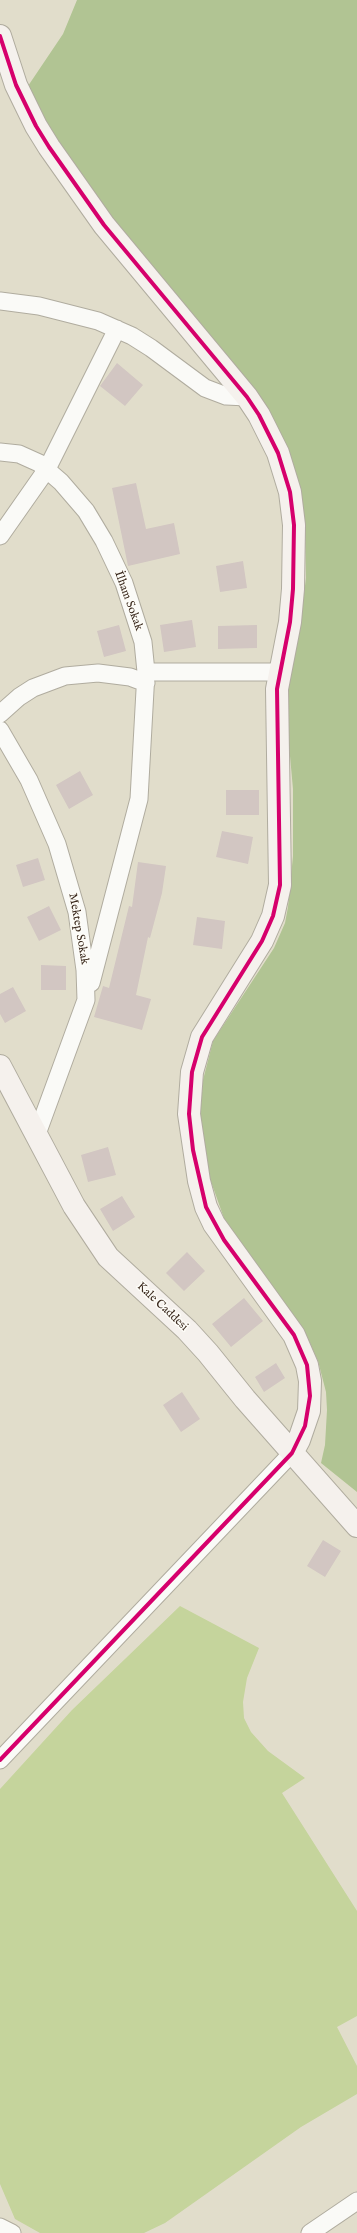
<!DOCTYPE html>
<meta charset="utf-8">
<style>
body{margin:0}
canvas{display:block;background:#e1ddcb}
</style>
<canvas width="357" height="2233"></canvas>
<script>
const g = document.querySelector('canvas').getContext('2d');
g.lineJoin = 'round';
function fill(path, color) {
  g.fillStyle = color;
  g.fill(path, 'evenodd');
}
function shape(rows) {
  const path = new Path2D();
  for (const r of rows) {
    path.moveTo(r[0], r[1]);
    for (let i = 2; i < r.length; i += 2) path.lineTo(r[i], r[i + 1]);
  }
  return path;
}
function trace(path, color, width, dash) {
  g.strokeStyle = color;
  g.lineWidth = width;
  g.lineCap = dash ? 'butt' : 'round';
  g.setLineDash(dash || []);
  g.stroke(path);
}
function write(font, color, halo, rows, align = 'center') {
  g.font = font + ' "IM FELL English",serif';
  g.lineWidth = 3;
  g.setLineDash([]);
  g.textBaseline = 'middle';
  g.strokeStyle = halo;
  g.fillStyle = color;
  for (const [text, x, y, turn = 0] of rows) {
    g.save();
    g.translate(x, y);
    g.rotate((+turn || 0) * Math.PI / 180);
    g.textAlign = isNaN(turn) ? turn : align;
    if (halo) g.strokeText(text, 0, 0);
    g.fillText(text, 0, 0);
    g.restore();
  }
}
const green = shape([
 [180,1606,259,1648,247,1678,243,1702,244,1718,251,1732,268,1751,305,1778,282,1793,357,1911,357,2016,337,2027,357,2066,357,2094,301,2127,165,2223,144,2233,40,2233,15,2219,0,2184,0,1789,72,1710]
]);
const forest = shape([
 [77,0,357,0,357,1492,321,1463,325,1445,327,1410,326,1392,318,1361,306,1334,233,1236,225,1221,209,1176,200,1118,203,1080,213,1041,274,948,285,923,288,907,293,856,293,789,285,701,299,632,306,578,305,529,300,487,286,444,270,415,97,200,51,132,28,86,63,34]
]);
const building = shape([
 [117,363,143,385,125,406,100,386],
 [136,483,146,529,174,523,180,554,128,566,112,488],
 [243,561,247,588,220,592,216,566],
 [192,620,196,647,164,652,160,625],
 [119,625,126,651,104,657,97,631],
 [257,625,257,648,218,649,218,626],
 [80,771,93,795,69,809,56,785],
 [226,790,259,790,259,815,226,815],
 [222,831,253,837,248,864,216,857],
 [38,858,45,880,23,887,16,865],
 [138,862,166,866,162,893,150,938,148,937,136,995,151,999,142,1030,94,1017,103,986,109,988,129,906,132,907],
 [49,906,61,930,39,941,27,917],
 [197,917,225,921,222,949,193,945],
 [41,965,66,966,66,990,41,990],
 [13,987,26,1011,5,1023,0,1014,0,994],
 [108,1147,116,1175,88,1182,81,1155],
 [122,1196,135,1217,113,1231,100,1209],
 [187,1252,205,1271,184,1291,166,1273],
 [244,1298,263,1321,231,1347,212,1324],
 [276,1363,285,1378,264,1392,255,1377],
 [182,1392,200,1419,181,1432,163,1405],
 [323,1540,341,1551,325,1577,307,1566]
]);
const street = shape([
 [0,301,39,306,98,321,132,336,151,348,205,388,226,396,247,397],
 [0,452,19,454,39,463,61,482,86,511,104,541,124,583,143,642,146,672,281,672],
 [0,536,47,469,117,329],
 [0,714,19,697,33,688,65,676,98,673,130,677,146,683],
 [0,730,29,780,57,844,77,912,85,970,86,1000,37,1134],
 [91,983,139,799,146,672],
 [0,1760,292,1453],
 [0,2227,12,2233],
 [310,2233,357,2201]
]);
const secondary = shape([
 [0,36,16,85,36,126,49,147,104,225,247,397,259,415,278,453,290,492,294,525,293,589,290,622,277,689,280,885,273,916,262,941,202,1037,192,1072,189,1114,199,1181,206,1207,214,1224,294,1335,307,1365,310,1381,309,1411,299,1440,292,1453],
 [0,1066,74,1206,108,1257,187,1330,208,1353,245,1399,357,1526]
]);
const cycleway = shape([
 [0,36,16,85,36,126,49,147,104,225,247,397,259,415,278,453,290,492,294,525,293,589,290,622,277,689,280,885,273,916,262,941,202,1037,192,1072,189,1114,193,1150,206,1207,224,1240,294,1335,307,1365,310,1396,305,1426,292,1453,0,1760]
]);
const streetNames = [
 ["İlham Sokak",128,601,70],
 ["Mektep Sokak",78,929,80],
 ["Kale Caddesi",162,1307,43]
];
fill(green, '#c5d49c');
fill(forest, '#b1c493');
fill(building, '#d2c6c2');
trace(street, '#b0ac9f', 19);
trace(secondary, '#b0ac9f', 24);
trace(street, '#fafaf7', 17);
trace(secondary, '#f5f1ed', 22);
trace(cycleway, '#d6006c', 4);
write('12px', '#3b2a1e', '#fdfcf7', streetNames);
</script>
